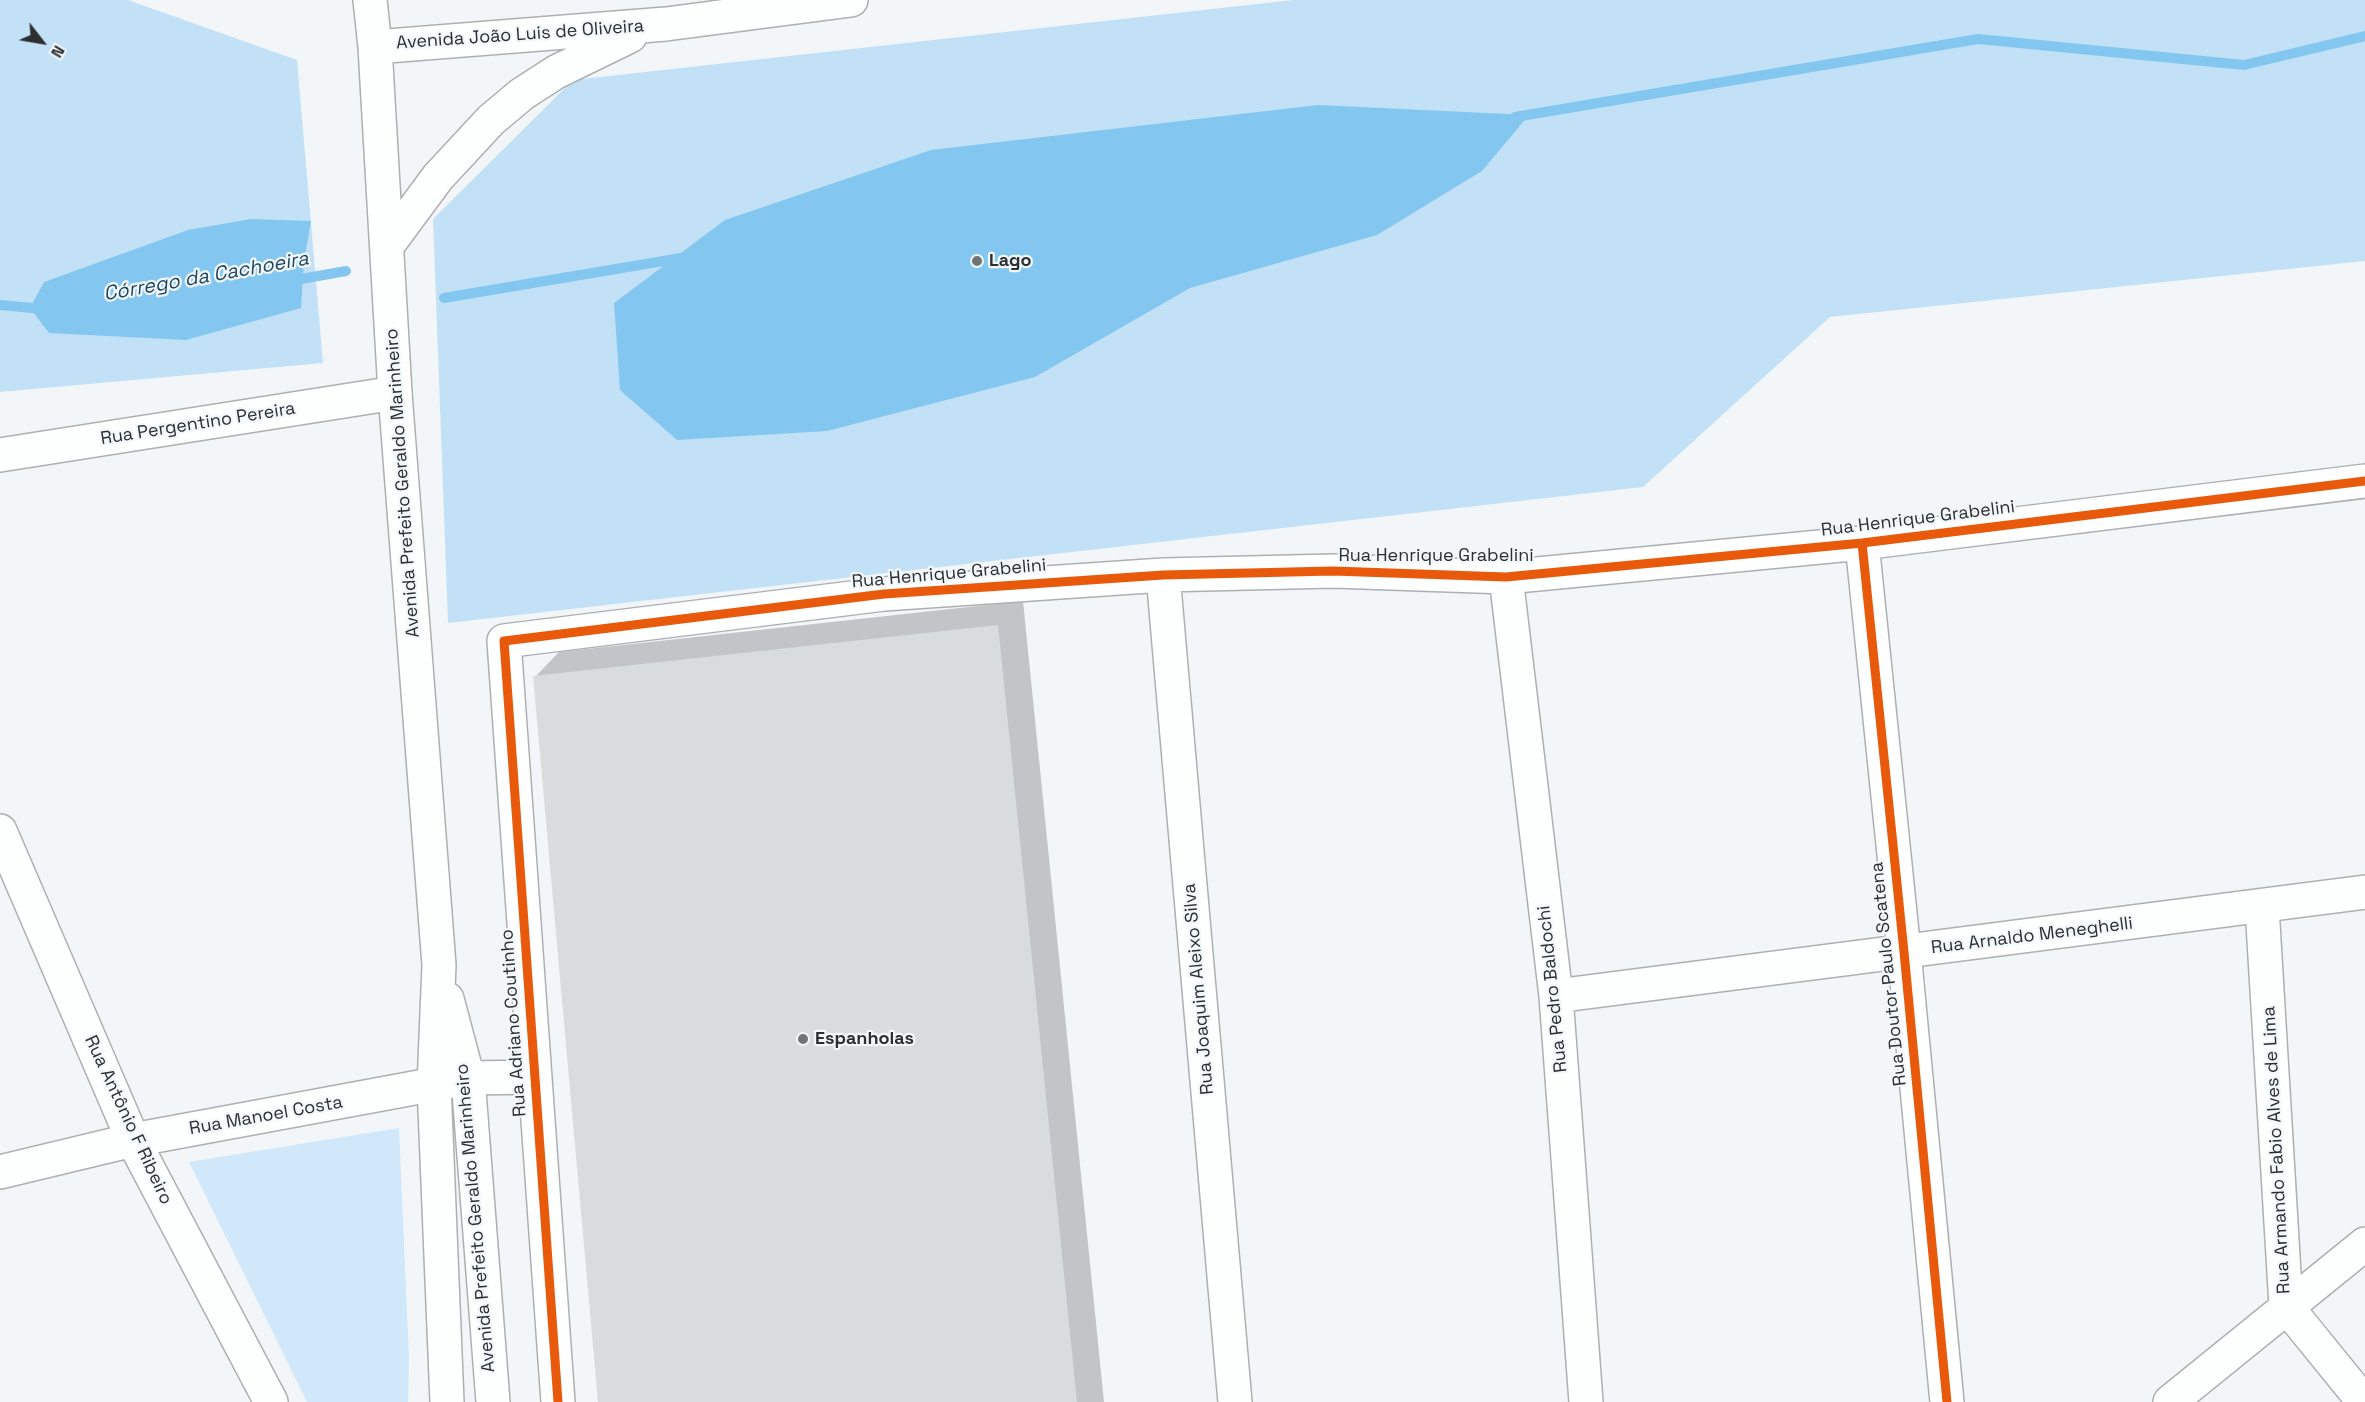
<!DOCTYPE html>
<meta charset="utf-8">
<style>
body{margin:0}
#map{position:relative;width:2365px;height:1402px;overflow:hidden;background:#f3f6f9;font-family:"Space Grotesk",sans-serif}
canvas{display:block}
.north{position:absolute;left:12px;top:12px;width:60px;height:60px;-webkit-text-stroke:4px #f1f7fb;paint-order:stroke;rotate:121deg;font-size:16px;font-weight:700;line-height:24px;text-align:center;color:#2c2e30}
.north::after{content:'';display:block;margin:auto;width:21px;height:27px;background:#2c2e30;clip-path:polygon(50% 0,100% 100%,50% 72%,0 100%)}
</style>
<div id="map">
<canvas width="2365" height="1402"></canvas>
<div class="north">N</div>
</div>
<script>
const g = document.querySelector('canvas').getContext('2d');
g.lineJoin = 'round';
function fill(path, color) {
  g.fillStyle = color;
  g.fill(path, 'evenodd');
}
function shape(rows) {
  const path = new Path2D();
  for (const r of rows) {
    path.moveTo(r[0], r[1]);
    for (let i = 2; i < r.length; i += 2) path.lineTo(r[i], r[i + 1]);
  }
  return path;
}
function trace(path, color, width, dash) {
  g.strokeStyle = color;
  g.lineWidth = width;
  g.lineCap = dash ? 'butt' : 'round';
  g.setLineDash(dash || []);
  g.stroke(path);
}
function write(font, color, halo, rows, align = 'center') {
  g.font = font + ' "Space Grotesk",sans-serif';
  g.lineWidth = 4.5;
  g.setLineDash([]);
  g.textBaseline = 'middle';
  g.strokeStyle = halo;
  g.fillStyle = color;
  for (const [text, x, y, turn = 0] of rows) {
    g.save();
    g.translate(x, y);
    g.rotate((+turn || 0) * Math.PI / 180);
    g.textAlign = isNaN(turn) ? turn : align;
    if (halo) g.strokeText(text, 0, 0);
    g.fillText(text, 0, 0);
    g.restore();
  }
}
const green = shape([
 [399,1128,409,1358,408,1402,307,1402,189,1162]
]);
const forest = shape([
 [0,0,128,0,297,60,323,363,0,392],
 [1293,0,2365,0,2365,261,1830,317,1643,487,448,623,433,219,573,80]
]);
const water = shape([
 [1318,105,1529,115,1482,171,1377,235,1190,288,1035,377,827,431,677,440,620,390,614,303,725,220,931,150],
 [251,219,311,221,304,261,301,308,186,340,49,333,30,308,44,282,188,230]
]);
const shadow = shape([
 [1023,601,1104,1402,600,1402,535,677,559,652]
]);
const stream = shape([
 [1515,117,1978,39,2244,65,2365,36],
 [290,281,346,271],
 [444,298,687,257],
 [0,305,43,309]
]);
const building = shape([
 [998,625,1077,1402,598,1402,533,676]
]);
const minor = shape([
 [0,455,395,393],
 [1862,543,1904,952,1947,1402],
 [1163,575,1235,1402],
 [1506,577,1556,996,1586,1402],
 [0,831,133,1140,271,1402],
 [2262,907,2286,1306,2364,1402],
 [1556,996,2365,892],
 [0,1172,133,1140,468,1078,535,1077],
 [558,1402,504,641,884,594,1163,575,1333,571,1506,577,1862,543,2365,481],
 [2170,1402,2365,1244]
]);
const major = shape([
 [370,0,375,47,395,393,439,965,434,1085,447,1402],
 [375,47,666,24,851,0],
 [387,246,438,177,491,120,522,94,556,72,630,36],
 [447,999,468,1078,493,1402]
]);
const cycleway = shape([
 [1862,543,1904,952,1947,1402],
 [558,1402,504,641,884,594,1163,575,1333,571,1506,577,1862,543,2365,481]
]);
const markers = [
 [977,261,6,"#727476"],
 [803,1039,6,"#727476"]
];
const streetNames = [
 ["Avenida João Luis de Oliveira",520,35,-4],
 ["Rua Pergentino Pereira",198,424,-9],
 ["Avenida Prefeito Geraldo Marinheiro",403,483,-94],
 ["Rua Henrique Grabelini",1918,519,-7],
 ["Rua Henrique Grabelini",1436,556],
 ["Rua Henrique Grabelini",949,574,-5],
 ["Rua Arnaldo Meneghelli",2032,936,-7],
 ["Rua Doutor Paulo Scatena",1889,974,-96],
 ["Rua Joaquim Aleixo Silva",1199,989,-95],
 ["Rua Pedro Baldochi",1553,989,-96],
 ["Rua Adriano Coutinho",514,1023,-94],
 ["Rua Manoel Costa",266,1116,-10],
 ["Rua Antônio F Ribeiro",128,1120,65],
 ["Rua Armando Fabio Alves de Lima",2277,1150,-93],
 ["Avenida Prefeito Geraldo Marinheiro",476,1218,-95]
];
const poiNames = [
 ["Lago",989,261],
 ["Espanholas",815,1039]
];
const waterNames = [
 ["Córrego da Cachoeira",206,277,-10]
];
fill(green, '#d0e8f9');
fill(forest, '#c3e1f6');
fill(water, '#83c7f1');
fill(shadow, '#0003');
trace(stream, '#83c7f1', 10);
fill(building, '#d9dcdd');
trace(minor, '#adafb1', 36);
trace(major, '#adafb1', 36);
trace(minor, '#fdfefe', 33);
trace(major, '#fdfefe', 33);
trace(cycleway, '#e8590c', 9);
for (const [x, y, r, color] of markers) {
  const dot = new Path2D();
  dot.arc(x, y, r, 0, 2 * Math.PI);
  g.fillStyle = color;
  g.fill(dot);
  trace(dot, '#f1f7fb', 2);
}
write('18px', '#2c2e30', '#f1f7fb', streetNames);
write('bold 18px', '#2c2e30', '#f1f7fb', poiNames, 'left');
write('italic 20px', '#1f4760', '#f1f7fb', waterNames);
</script>
